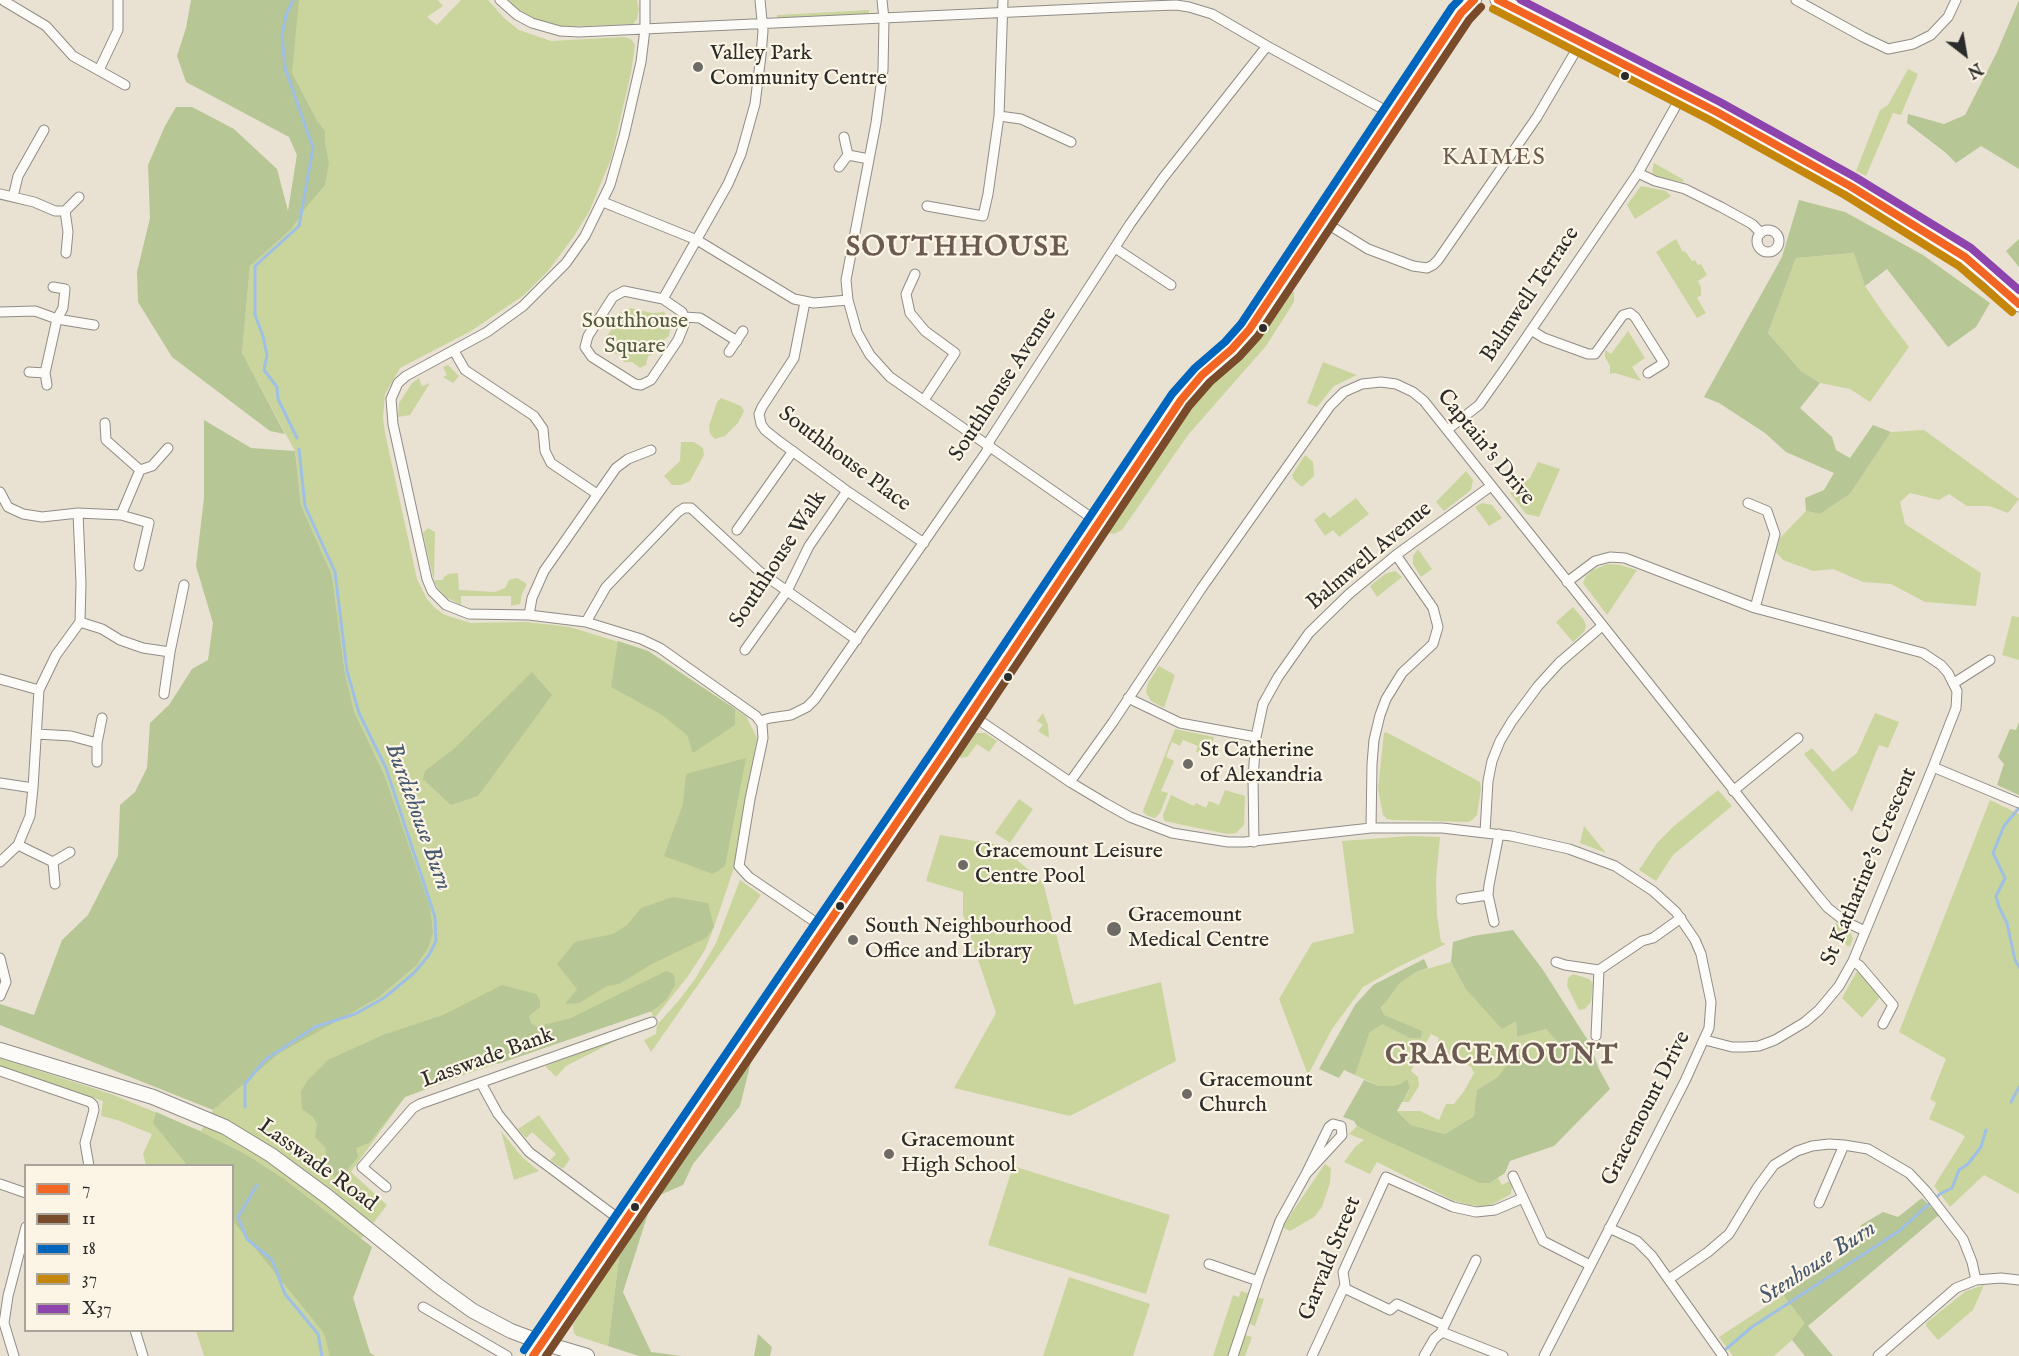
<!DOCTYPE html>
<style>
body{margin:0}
#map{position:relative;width:2019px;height:1356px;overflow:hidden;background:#e9e2d3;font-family:"IM FELL English",serif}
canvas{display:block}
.legend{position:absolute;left:24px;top:1164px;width:210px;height:168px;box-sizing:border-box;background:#fcf5e5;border:2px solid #a8a49b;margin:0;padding:8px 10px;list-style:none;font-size:18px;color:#2b2b2b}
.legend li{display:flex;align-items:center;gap:12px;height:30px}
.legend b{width:30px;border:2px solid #a8a49b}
.north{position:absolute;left:1935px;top:24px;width:60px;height:60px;-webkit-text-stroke:4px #fcf5e5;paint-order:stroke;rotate:149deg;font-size:16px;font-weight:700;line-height:24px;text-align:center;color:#2b2b2b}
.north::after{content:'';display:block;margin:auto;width:21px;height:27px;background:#2b2b2b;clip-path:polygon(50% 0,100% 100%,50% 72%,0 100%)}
</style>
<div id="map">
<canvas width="2019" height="1356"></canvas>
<ul class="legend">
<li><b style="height:8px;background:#f26522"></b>7</li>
<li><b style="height:8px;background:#7a4b2a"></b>11</li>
<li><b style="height:8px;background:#0065bd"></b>18</li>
<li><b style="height:8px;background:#c4870b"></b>37</li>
<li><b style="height:8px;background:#8e44ad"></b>X37</li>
</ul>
<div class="north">N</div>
</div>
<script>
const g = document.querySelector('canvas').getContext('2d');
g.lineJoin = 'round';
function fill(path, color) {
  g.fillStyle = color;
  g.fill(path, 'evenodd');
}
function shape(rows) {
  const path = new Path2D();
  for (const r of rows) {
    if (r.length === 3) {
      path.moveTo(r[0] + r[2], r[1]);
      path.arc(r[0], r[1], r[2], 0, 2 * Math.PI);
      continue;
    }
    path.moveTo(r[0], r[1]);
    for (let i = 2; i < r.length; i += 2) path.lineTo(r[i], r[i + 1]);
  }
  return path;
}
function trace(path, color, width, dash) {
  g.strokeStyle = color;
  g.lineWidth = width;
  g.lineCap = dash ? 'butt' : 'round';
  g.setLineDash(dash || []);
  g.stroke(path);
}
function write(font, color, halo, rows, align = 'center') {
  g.font = font + ' "IM FELL English",serif';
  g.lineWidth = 4.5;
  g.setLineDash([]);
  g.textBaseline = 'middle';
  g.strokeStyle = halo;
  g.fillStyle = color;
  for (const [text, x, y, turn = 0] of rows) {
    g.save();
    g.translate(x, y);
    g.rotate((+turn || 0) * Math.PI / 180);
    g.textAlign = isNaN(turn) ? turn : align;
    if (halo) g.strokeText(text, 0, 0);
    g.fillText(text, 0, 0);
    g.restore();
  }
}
const green = shape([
 [273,0,438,0,443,6,427,17,437,25,461,0,488,0,504,18,519,30,551,41,623,37,631,39,635,45,631,73,611,159,589,212,574,236,548,271,524,295,471,331,400,368,385,394,383,418,385,433,417,579,427,599,435,608,445,615,471,623,527,622,570,627,648,651,746,716,757,738,734,868,714,927,705,950,688,976,654,1019,651,1011,458,1077,405,1097,351,1172,387,1205,361,1239,372,1247,353,1298,370,1353,375,1356,204,1356,196,1331,232,1330,232,1166,146,1165,143,1154,152,1134,117,1120,101,1116,103,1101,0,1067,0,1058,111,1094,201,1131,213,1110,244,1071,378,998,416,966,384,774,354,711,345,673,332,575,301,505,295,451,242,354,250,266,288,213,297,155,270,93],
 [509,0,637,0,639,9,637,19,633,24,562,27,539,22,519,12],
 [869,10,869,14,777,18,777,15],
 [1908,69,1918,74,1901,115,1893,113,1866,176,1856,171,1880,110,1888,105],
 [1654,163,1684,180,1683,182,1655,176,1652,172],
 [1641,186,1666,191,1671,196,1635,219,1627,205],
 [1676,239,1683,252,1685,251,1692,261,1695,260,1698,265,1701,264,1707,275,1698,281,1701,287,1701,295,1697,298,1706,313,1697,318,1656,252],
 [1855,253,1865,286,1884,314,1909,347,1870,402,1850,389,1820,383,1801,371,1768,333,1796,258],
 [1290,291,1294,292,1294,302,1266,346,1188,435,1122,530,1114,534,1107,533,1191,405,1204,389,1255,343],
 [631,308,652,313,664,312,671,322,669,336,655,347,657,350,655,354,648,356,646,365,640,368,632,362,624,362,620,355,610,352,606,338,611,330,613,323,619,318,619,313],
 [1628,331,1645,358,1632,367,1641,381,1615,373,1610,374,1610,366,1605,357,1605,350,1611,354],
 [1323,362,1357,375,1334,386,1317,407,1307,403],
 [448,365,459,376,453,383,443,377,447,375,443,367],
 [419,378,422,386,430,383,410,415,398,417,399,403,412,383],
 [721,398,741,406,744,411,738,423,725,436,715,439,710,434,709,426,717,402],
 [1924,430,2019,499,2008,513,1989,506,1967,506,1949,494,1939,500,1910,493,1900,502,1905,524,1981,573,1976,606,1925,602,1891,584,1863,582,1833,569,1813,571,1783,560,1776,552,1780,538,1806,511,1820,514,1850,494,1891,432],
 [681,442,694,442,703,448,704,455,690,481,681,485,672,485,664,476,680,461],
 [1305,455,1313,462,1314,476,1302,487,1294,480,1292,475],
 [1538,462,1560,469,1539,517,1526,514,1510,493,1530,478],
 [1466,471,1473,480,1471,490,1444,511,1436,502],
 [1356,498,1369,514,1339,537,1333,530,1325,536,1314,520,1324,512,1330,518],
 [1482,503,1492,505,1502,518,1489,526,1475,507],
 [428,528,435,532,434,580,443,580,444,577,448,574,458,573,459,590,495,592,505,588,509,580,517,578,527,584,522,594,520,604,511,606,511,596,461,596,461,605,446,597,438,588,434,581,423,533],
 [1418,549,1432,569,1421,577,1413,564,1413,556],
 [1607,564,1620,565,1637,570,1607,615,1583,583,1586,576,1593,570],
 [1395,571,1402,577,1377,597,1370,586,1385,574],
 [1573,607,1584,620,1586,626,1584,632,1573,642,1556,622],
 [2012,616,2019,617,2019,660,2002,655],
 [1159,666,1175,675,1164,708,1151,701,1146,692,1148,683],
 [1043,713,1048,725,1049,738,1038,731,1043,725,1037,721],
 [1875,713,1899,722,1888,748,1879,745,1852,812,1804,754,1812,748,1833,772,1857,753],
 [1175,729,1214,737,1209,758,1204,759,1205,755,1196,752,1198,746,1183,740,1180,746,1172,742,1166,757,1174,761,1161,791,1168,793,1160,813,1155,818,1148,816,1143,812,1144,808],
 [1386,732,1480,782,1481,789,1477,815,1472,820,1468,822,1393,820,1387,819,1383,815,1378,789,1384,733],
 [975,733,985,733,997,741,989,752,977,744,967,757,961,758,957,754,971,736],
 [1225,790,1245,796,1244,825,1236,833,1227,834,1164,821,1163,815,1171,795,1194,806,1196,803,1206,808,1209,801,1219,805],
 [1718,790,1732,806,1673,855,1656,881,1639,870,1657,843,1674,826],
 [1019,799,1033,809,1010,843,995,833],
 [1990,800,2019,814,2019,1194,1984,1175,1950,1207,1934,1186,1965,1137,1962,1134,1929,1119,1936,1103,1930,1099,1946,1059,1899,1032],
 [1584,826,1606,853,1580,843],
 [940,835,999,845,1043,882,1074,1005,1161,982,1176,1061,1070,1116,954,1088,996,1013,963,915,963,892,926,881],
 [1410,836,1440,837,1436,879,1437,915,1441,942,1446,944,1400,966,1363,987,1332,1029,1308,1075,1279,999,1312,943,1354,933,1342,841],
 [740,880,761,895,651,1052,644,1040,656,1034,657,1025,680,999,695,979,716,943],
 [1836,923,1851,933,1853,939,1850,946,1847,946,1831,927],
 [1451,962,1465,988,1516,1021,1517,1037,1546,1029,1559,1044,1543,1062,1498,1077,1478,1090,1474,1116,1445,1134,1411,1125,1397,1111,1420,1111,1439,1120,1446,1104,1454,1104,1464,1091,1474,1073,1471,1067,1438,1049,1437,1043,1439,1038,1431,1034,1411,1071,1418,1077,1419,1086,1409,1102,1402,1102,1410,1089,1402,1083,1393,1086,1379,1086,1355,1075,1370,1032,1387,998,1399,984,1416,972],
 [1857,971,1881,996,1862,1018,1842,998],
 [1573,974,1589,979,1593,983,1591,1002,1585,1009,1579,1010,1567,986,1568,978],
 [623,1037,566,1066,556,1077,545,1066],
 [539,1115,570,1159,563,1169,550,1160,556,1154,532,1132,526,1138,518,1129],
 [1357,1126,1370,1133,1490,1183,1498,1178,1502,1185,1510,1181,1512,1187,1511,1194,1493,1204,1482,1206,1469,1205,1452,1200,1377,1162,1370,1174,1344,1162,1355,1147,1364,1140,1349,1134],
 [501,1131,522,1157,539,1171,514,1180],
 [1325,1164,1331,1168,1330,1183,1322,1207,1314,1217,1290,1231,1282,1227],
 [1013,1166,1170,1215,1146,1294,988,1245],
 [621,1242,608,1346,577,1336,574,1333,573,1325],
 [1069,1277,1150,1304,1133,1356,1043,1356],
 [1984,1285,1973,1310,1938,1340,1926,1326,1926,1323,1966,1291],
 [1241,1291,1251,1294,1230,1356,1213,1356,1233,1295,1239,1297],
 [1783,1295,1808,1326,1774,1356,1733,1356,1719,1337],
 [1257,1297,1264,1299,1255,1326,1248,1323],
 [1245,1335,1252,1337,1245,1356,1238,1356]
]);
const forest = shape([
 [191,0,299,0,292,73,317,121,325,131,325,143,329,163,325,185,307,206,291,229,250,266,242,353,285,434,270,431,172,357,138,302,137,272,150,218,148,165,165,126,176,107,192,107,234,129,277,169,288,211,297,155,289,137,186,82,177,56,186,28],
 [2019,0,2019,169,1981,146,1956,163,1946,153,1907,123,1908,114,1944,124,1965,115,1997,52],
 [1799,200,1845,212,1923,255,1990,303,1976,327,1948,347,1887,269,1865,286,1854,253,1796,258,1768,333,1801,371,1820,383,1800,408,1832,437,1836,450,1850,458,1873,425,1891,432,1850,494,1820,514,1806,511,1805,498,1824,490,1834,473,1786,452,1765,433,1719,403,1704,397,1782,257],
 [2019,239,2019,267,2006,251],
 [204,420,251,448,295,451,301,505,332,575,345,673,354,711,384,774,430,907,433,933,428,948,416,966,378,998,278,1054,213,1110,0,1025,0,1004,34,1015,62,940,88,915,118,856,120,805,135,792,147,768,150,723,169,705,192,669,208,660,213,623,196,566,204,498],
 [618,641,648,651,735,709,735,725,693,753,687,735,662,715,611,687],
 [532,672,552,695,478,796,451,805,423,779,425,771,455,748],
 [2019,722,2019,795,1997,785,2004,764,1998,757,2010,729,2016,730],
 [746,758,725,866,713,874,664,856,683,804,686,774],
 [673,897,708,903,714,927,706,938,652,964,619,984,607,986,579,1003,565,1004,577,989,557,964,575,942,613,934,627,925,641,908],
 [1513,930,1543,970,1589,1042,1599,1069,1610,1089,1554,1146,1510,1161,1505,1173,1490,1183,1480,1183,1370,1133,1357,1126,1354,1121,1343,1117,1364,1080,1379,1086,1393,1086,1402,1083,1407,1079,1410,1088,1397,1111,1411,1125,1445,1134,1474,1116,1477,1090,1498,1077,1516,1053,1542,1062,1559,1044,1546,1029,1517,1037,1516,1021,1502,1029,1465,988,1451,962,1453,942,1473,936],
 [1424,959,1428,968,1416,972,1399,984,1381,1008,1384,1015,1422,1031,1421,1038,1410,1038,1382,1024,1370,1032,1355,1075,1344,1070,1339,1078,1319,1069,1355,1005,1373,985],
 [666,971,674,974,675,985,666,1000,652,1011,498,1064,487,1059,474,1058,463,1066,458,1077,405,1097,369,1143,356,1148,358,1157,344,1174,335,1177,329,1171,325,1147,315,1137,317,1124,313,1117,302,1109,301,1091,308,1080,328,1060,383,1035,443,1015,502,985,536,994,540,1001,540,1007,529,1016,531,1023,536,1027,571,1018],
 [747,1057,752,1058,740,1106,693,1164,683,1185,653,1198,623,1292,651,1352,682,1356,639,1356,608,1346,621,1242],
 [156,1112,201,1132,245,1154,284,1179,372,1247,353,1298,370,1353,375,1356,330,1356,324,1333,233,1221,232,1166,187,1165,153,1123],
 [1922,1198,1939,1215,1808,1326,1833,1356,1805,1356,1792,1340,1805,1323,1783,1295,1848,1253,1861,1225,1883,1212,1898,1217],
 [758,1334,772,1347,770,1356,754,1356]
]);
const stream = shape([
 [293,0,286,15,282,35,285,68,313,148,299,226,255,266,255,315,263,336,267,355,264,370,277,387,278,399,297,438],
 [2019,805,2018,809,2004,826,1993,853,2005,878,1996,896,1999,907,2007,923,2015,960,2019,967],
 [2011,1102,2019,1087],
 [245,1107,245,1084,265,1060,315,1027,355,1014,384,998,414,973,429,955,436,941,435,917,386,768,359,713,347,671,335,572,305,506,299,449],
 [257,1185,238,1217,247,1239,272,1260,285,1294,318,1334,322,1356],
 [1726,1349,1752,1327,1899,1231,1940,1194,1952,1188,1959,1170,1968,1164,1981,1147,1986,1130]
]);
const street = shape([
 [500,0,517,15,532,23,560,31,579,32,1122,7,1176,5,1189,7,1212,14,1267,46,1392,114],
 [645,0,645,29,641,62,624,136,610,185,585,236,566,263,523,306,487,332,406,376,398,383,391,399,393,424,427,579,432,591,446,605,469,614,529,615,586,622,641,639,660,648,756,716,762,724,763,738,750,799,739,866,749,877,824,928],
 [882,0,884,19,883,70,876,123,846,280,848,300,857,332,870,355,890,377,1099,523],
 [1796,0,1863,37,1888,49,1913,44,1931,35,1948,17,1956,0],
 [4,1,46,26,73,56,125,85],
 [99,70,118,30,118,0],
 [999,116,1021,119,1071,142],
 [844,137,848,155],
 [839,167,848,155,869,159],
 [1638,173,1655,181,1685,189,1721,207,1752,224,1761,233],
 [0,194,34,202,55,211,65,211,68,232,66,253],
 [13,197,18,176,44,130],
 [603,202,697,240,794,299,814,303,848,300],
 [927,206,983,216,988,194,999,116,1003,0],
 [65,211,79,197],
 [1321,220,1368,249,1413,266,1427,268,1433,265,1438,260,1537,117,1581,42],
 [1768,241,11],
 [1115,248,1171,285],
 [915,274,906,294,910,313,925,331,955,353,924,400],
 [624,291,663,299,682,312,684,317,684,325,678,340,651,380,641,385,635,384,592,357,585,347,588,336,613,297,624,291],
 [663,299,728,184,741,154,755,104,761,55,763,31,760,0],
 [805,302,794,358,762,407,759,414,761,424,765,430,780,442,847,491,924,543],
 [0,312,35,311,57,319,94,325],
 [684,317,700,318,737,341],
 [1531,330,1544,338,1588,354,1595,354,1623,315,1630,313,1635,317,1664,363,1648,373],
 [454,351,465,370,534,416,543,429,545,451,551,463,597,494],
 [729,352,743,331],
 [29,372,45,373],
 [47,385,45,373,57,319,63,308,65,289,53,287],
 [105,423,106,440,140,470,121,515],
 [1447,430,1479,405,1506,367,1638,173,1682,95],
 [140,470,152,466,168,448],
 [0,492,8,507,23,514,42,517,78,513,81,583,80,622,56,655,39,690,33,788,0,783],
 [1748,503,1767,511,1775,534,1755,608],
 [78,513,121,515,149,523,139,566],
 [737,530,793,451],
 [1567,582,1595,561,1610,557,1625,558,1755,608,1923,653,1941,665,1948,673,1957,691,1956,708,1933,767,1853,961,1839,986,1819,1010,1805,1022,1775,1040,1759,1046,1745,1047,1732,1047,1705,1040],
 [529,615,532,598,544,571,616,468,628,459,651,450],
 [80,622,102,629,120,640,143,648,170,652,184,585],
 [586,622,606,587,678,512,684,508,691,508,760,572,857,640],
 [745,650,787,591,809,546,847,491],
 [0,679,39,690],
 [1954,683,1990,660],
 [164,694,170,652],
 [1128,698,1180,723,1256,737],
 [970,714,1070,782,1105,803,1130,817,1172,833,1228,842,1245,842,1371,828,1442,828,1511,836,1569,849,1615,866,1653,891,1676,912,1695,940,1701,954,1711,1002,1709,1028,1685,1081,1544,1356],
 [760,721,770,718,791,715,807,707,815,699,987,451,990,440,1130,224,1163,178,1267,46],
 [37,734,71,736,97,743],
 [97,762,97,743,102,718],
 [1933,767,2019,803],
 [1070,782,1113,722,1201,589,1330,406,1344,392,1362,384,1381,382,1396,384,1413,392,1424,401,1818,896,1828,908,1846,922,1865,931],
 [1733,791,1798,738],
 [1371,828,1372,764,1374,740,1380,715,1386,699,1402,673,1433,644,1438,627,1433,608,1396,555],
 [1485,832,1488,781,1492,761,1500,741,1512,721,1538,686,1559,663,1602,626],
 [1254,842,1253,778,1256,737,1263,704,1278,677,1309,633,1349,594,1396,555,1491,486],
 [18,845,53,862,70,852],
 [0,862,18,845,30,816,33,788],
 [53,862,55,884],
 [1461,899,1488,895],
 [1494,922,1488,895,1489,885,1499,834],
 [0,958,6,982,0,996],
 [1853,961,1860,966,1893,1005,1883,1024],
 [1556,962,1565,965,1599,970,1596,1036],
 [1599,970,1642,941,1653,938,1681,918],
 [0,1071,90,1102,93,1105,94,1110,85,1143,89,1166],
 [481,1083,498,1114,529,1152,623,1222],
 [1333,1124,1341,1126,1342,1135,1306,1174,1329,1127,1333,1124],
 [1513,1176,1543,1241,1590,1265],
 [0,1184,26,1193],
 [386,1187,362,1167,413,1108,420,1104,652,1022],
 [1819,1203,1844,1145],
 [1609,1228,1637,1241,1652,1256,1723,1356],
 [1209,1264,1258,1281],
 [1669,1279,1708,1252,1729,1234,1757,1188,1774,1165,1797,1151,1812,1146,1829,1144,1844,1145,1868,1149,1909,1173,1926,1191,1963,1239,1972,1262,1976,1280],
 [1344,1288,1390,1310,1397,1304,1444,1325],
 [423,1307,507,1356],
 [135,1330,143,1356],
 [1442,1330,1476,1260],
 [14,1356,4,1323,8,1296,26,1227],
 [1233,1356,1259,1278,1280,1221,1306,1174],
 [1312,1356,1345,1285,1343,1272,1386,1177,1453,1207,1476,1212,1495,1210,1523,1198],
 [1424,1356,1434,1339,1442,1332,1503,1356],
 [1878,1356,1956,1288,1976,1280,2001,1278,2019,1280]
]);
const secondary = shape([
 [0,1050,153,1097,225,1127,271,1155,328,1197,437,1285,473,1311,511,1331,543,1343,587,1356],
 [533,1356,945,752,1181,400,1202,375,1232,349,1249,330,1461,13,1474,0]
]);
const primary = shape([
 [1498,0,1715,111,1850,186,1965,257,1989,276,2019,304]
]);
const bus1 = shape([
 [1498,0,1715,111,1850,186,1965,257,2019,304],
 [533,1356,945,752,1181,400,1202,375,1232,349,1249,330,1461,13,1474,0]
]);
const bus2 = shape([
 [546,1356,954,758,1189,406,1210,382,1239,357,1258,336,1469,20,1481,7]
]);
const bus3 = shape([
 [524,1350,936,746,1172,394,1195,368,1225,342,1241,324,1452,7,1459,0]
]);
const bus4 = shape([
 [1493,9,1710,120,1845,195,1959,266,2012,312]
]);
const bus5 = shape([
 [1521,0,1720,102,1855,177,1971,248,2019,290]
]);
const markers = [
 [698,67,6,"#6e6b66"],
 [1625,76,5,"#2b2b2b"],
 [1263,328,5,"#2b2b2b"],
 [1008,677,5,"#2b2b2b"],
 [1188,764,6,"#6e6b66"],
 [963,865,6,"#6e6b66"],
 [840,906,5,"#2b2b2b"],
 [1114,929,8,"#6e6b66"],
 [853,940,6,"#6e6b66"],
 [1187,1094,6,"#6e6b66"],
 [889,1154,6,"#6e6b66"],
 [635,1207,5,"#2b2b2b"]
];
const poiNames = [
 ["Valley Park",710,54],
 ["Community Centre",710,79],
 ["St Catherine",1200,751],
 ["of Alexandria",1200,776],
 ["Gracemount Leisure",975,852],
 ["Centre Pool",975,877],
 ["Gracemount",1128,916],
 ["Medical Centre",1128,941],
 ["South Neighbourhood",865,927],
 ["Office and Library",865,952],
 ["Gracemount",1199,1081],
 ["Church",1199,1106],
 ["Gracemount",901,1141],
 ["High School",901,1166]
];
const streetNames = [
 ["Balmwell Terrace",1531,295,-56],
 ["Southhouse Avenue",1004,385,-57],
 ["Captain's Drive",1485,448,51],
 ["Southhouse Place",844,460,37],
 ["Balmwell Avenue",1370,557,-40],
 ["Southhouse Walk",779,560,-57],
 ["St Katharine's Crescent",1870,867,-67],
 ["Lasswade Bank",488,1059,-20],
 ["Gracemount Drive",1647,1109,-63],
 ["Lasswade Road",317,1166,36],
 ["Garvald Street",1331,1259,-68]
];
const parkNames = [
 ["Southhouse",635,322],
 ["Square",635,347]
];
const neighbourhoodNames = [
 ["KAIMES",1494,159]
];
const waterNames = [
 ["Burdiehouse Burn",417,817,70],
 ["Stenhouse Burn",1818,1264,-33]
];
const districtNames = [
 ["SOUTHHOUSE",958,249],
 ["GRACEMOUNT",1502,1057]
];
fill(green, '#cad59d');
fill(forest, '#b6c695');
trace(stream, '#9fc0e4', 3);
trace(street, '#908c85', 11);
trace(secondary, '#908c85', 16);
trace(primary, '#908c85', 17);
trace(street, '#fcfbf8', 9);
trace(secondary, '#fcfbf8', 14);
trace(primary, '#fcfbf8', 15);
trace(bus1, '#f26522', 8);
trace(bus2, '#7a4b2a', 8);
trace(bus3, '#0065bd', 8);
trace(bus4, '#c4870b', 8);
trace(bus5, '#8e44ad', 8);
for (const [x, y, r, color] of markers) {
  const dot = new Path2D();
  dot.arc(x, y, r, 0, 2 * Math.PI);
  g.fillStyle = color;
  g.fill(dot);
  trace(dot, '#fcf5e5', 2);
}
write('22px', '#2b2b2b', '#fcf5e5', poiNames, 'left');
write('22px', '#2b2b2b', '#fcf5e5', streetNames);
write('22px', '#535b40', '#fcf5e5', parkNames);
g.letterSpacing = '1.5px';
write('24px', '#6b5b52', '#fcf5e5', neighbourhoodNames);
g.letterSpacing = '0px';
write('italic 24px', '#485a6f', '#fcf5e5', waterNames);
g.letterSpacing = '1.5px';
write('bold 28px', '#6b5b52', '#fcf5e5', districtNames);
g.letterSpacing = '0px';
</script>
